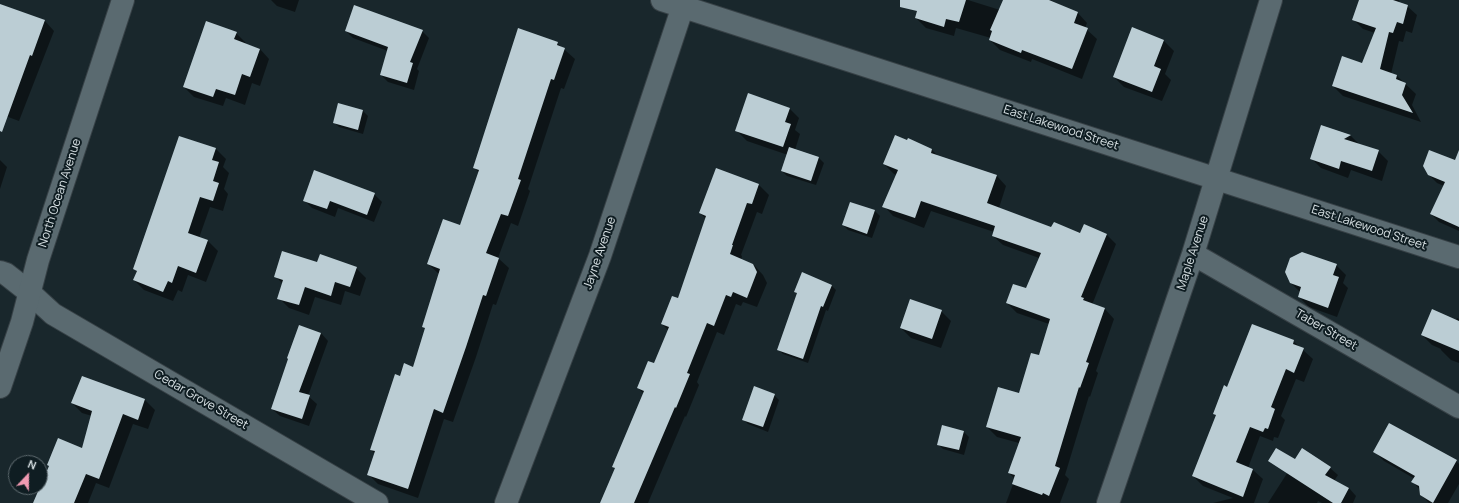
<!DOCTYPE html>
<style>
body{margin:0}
#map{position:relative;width:1459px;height:503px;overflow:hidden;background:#19272c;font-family:Manrope,sans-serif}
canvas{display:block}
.north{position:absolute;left:8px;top:455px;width:40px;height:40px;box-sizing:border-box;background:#0f1d22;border:1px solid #5f6b70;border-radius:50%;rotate:22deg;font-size:11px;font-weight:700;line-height:16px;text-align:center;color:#d8e1e4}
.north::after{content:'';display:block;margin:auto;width:14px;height:18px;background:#f19ab2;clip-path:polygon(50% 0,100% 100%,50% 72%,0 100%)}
</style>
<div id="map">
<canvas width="1459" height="503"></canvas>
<div class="north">N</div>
</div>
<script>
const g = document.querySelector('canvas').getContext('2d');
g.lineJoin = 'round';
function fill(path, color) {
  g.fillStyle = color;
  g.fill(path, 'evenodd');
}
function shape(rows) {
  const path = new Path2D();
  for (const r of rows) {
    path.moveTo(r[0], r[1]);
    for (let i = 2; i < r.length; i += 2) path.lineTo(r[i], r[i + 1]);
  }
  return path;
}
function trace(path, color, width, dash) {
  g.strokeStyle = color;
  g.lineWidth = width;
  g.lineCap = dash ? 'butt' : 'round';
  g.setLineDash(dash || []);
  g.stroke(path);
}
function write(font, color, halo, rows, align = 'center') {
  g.font = font + ' Manrope,sans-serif';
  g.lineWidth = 4;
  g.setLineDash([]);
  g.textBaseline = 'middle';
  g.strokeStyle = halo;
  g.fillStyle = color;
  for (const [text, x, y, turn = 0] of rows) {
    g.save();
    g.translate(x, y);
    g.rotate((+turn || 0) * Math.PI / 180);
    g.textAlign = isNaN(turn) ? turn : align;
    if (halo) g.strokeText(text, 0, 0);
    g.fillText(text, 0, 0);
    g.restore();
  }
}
const shadow = shape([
 [271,0,299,0,295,12,277,6],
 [921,0,968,0,1000,10,1005,0,1050,0,1078,13,1087,23,1085,28,1097,39,1082,79,1032,59,1031,62,1000,50,990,40,991,38,956,28,954,36,926,28,916,18],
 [1360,0,1399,0,1398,3,1407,6,1417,15,1412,33,1406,31,1403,42,1399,41,1391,74,1397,76,1416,94,1412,105,1421,122,1343,96,1333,86,1363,64,1375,33,1363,29,1353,19],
 [0,5,45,21,54,31,19,121,0,114],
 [1133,29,1164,41,1174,51,1165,74,1171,80,1162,101,1124,87,1114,77],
 [346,31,422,31,429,38,417,69,419,71,414,90,388,82,381,75,388,51,353,38],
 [236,33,246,43,245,44,260,49,269,59,260,86,252,83,245,105,226,98,223,106,194,97,184,87],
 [557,43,575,59,564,89,561,88,528,189,530,191,518,226,511,223,498,258,509,268,496,305,493,304,476,357,453,422,444,419,418,498,378,484,368,474,375,454,371,450,400,377,414,368,426,329,423,326,439,274,428,264,460,226,479,173,474,167],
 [789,108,799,118,795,130,800,134,795,150,819,158,824,163,816,185,787,176,782,171,788,155,747,141,737,131],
 [363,111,368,116,363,134,339,127,334,122],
 [1321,126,1351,136,1360,145,1378,151,1388,161,1382,181,1351,170,1348,178,1321,168,1311,158],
 [909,140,932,150,938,156,997,176,1006,186,999,208,1052,228,1081,234,1106,234,1116,244,1092,305,1105,309,1114,319,1096,371,1098,373,1090,397,1089,396,1065,475,1069,479,1060,503,1006,503,1015,479,1009,473,1019,443,997,437,987,427,1020,394,1040,356,1049,324,1017,313,1007,303,1027,290,1039,258,1003,245,993,236,994,232,931,211,924,228,893,216,884,206,897,175,894,174,884,164],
 [216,149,226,159,223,167,229,173,224,189,228,194,223,211,210,207,199,238,208,241,218,251,206,282,188,275,182,292,178,290,173,301,144,290,134,280,137,272,135,269],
 [0,160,7,167,0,189],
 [1459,163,1459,231,1439,222,1431,214,1444,186,1437,183,1429,175],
 [716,169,759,185,769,195,762,214,757,212,741,255,742,256,741,260,753,264,763,275,767,283,757,307,743,302,741,306,736,304,724,335,717,332,697,382,699,385,686,417,685,416,648,503,602,503,616,469,613,466,644,394,638,388,654,364,668,330,662,324,678,299,706,219,700,213],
 [374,194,382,202,374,222,338,208,335,217,312,208,304,200],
 [850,203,875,211,880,216,872,238,848,230,843,225],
 [318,264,356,268,366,278,360,296,345,291,341,305,315,297,309,315,289,308,279,298,283,284,275,276],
 [1336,265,1346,275,1343,283,1348,288,1337,317,1309,307,1299,297,1300,292,1291,283],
 [831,285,836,290,828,311,826,310,808,363,783,354,778,349,798,294,795,291],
 [941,311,951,321,941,348,911,338,901,328],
 [1457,318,1459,319,1459,363,1451,360,1441,350,1441,349,1432,345,1422,335,1456,321],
 [321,333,328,341,308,396,317,404,309,426,280,416,272,409],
 [1293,341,1313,359,1304,382,1296,379,1281,416,1285,420,1278,438,1274,437,1273,441,1260,436,1248,468,1253,470,1263,479,1254,503,1213,503,1233,498,1203,486,1193,476,1217,416,1214,414,1228,388],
 [82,377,145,400,155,410,148,429,133,424,109,488,96,483,88,503,34,503,82,449,92,416,82,413,72,403],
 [774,395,779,400,768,432,748,424,743,419],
 [964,432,969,437,964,455,943,449,938,444],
 [1302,450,1330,468,1338,475,1334,481,1349,488,1356,496,1353,503,1322,503,1318,501,1317,503,1268,503],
 [1374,451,1456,461,1459,464,1459,484,1448,503,1429,503,1421,495,1420,490,1413,482,1415,479,1384,461]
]);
const building = shape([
 [900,0,966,0,959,22,946,19,944,27,915,18,917,11,900,7],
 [1003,0,1049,0,1078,12,1074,23,1088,28,1072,69,1022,50,1021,53,989,40,992,31,990,30],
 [1359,0,1393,0,1408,5,1403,24,1397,22,1393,33,1389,32,1380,69,1397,75,1396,79,1406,83,1402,95,1413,113,1332,86,1342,56,1362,63,1376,28,1352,20],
 [0,4,45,20,32,56,30,55,2,132,0,131],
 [354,5,423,30,410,62,413,63,407,83,380,75,388,47,345,31],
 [206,21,237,32,234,39,260,49,250,77,242,74,235,95,216,89,213,97,183,87],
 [1132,27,1164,40,1154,66,1161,69,1152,92,1113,77],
 [518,28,558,42,557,45,565,48,554,80,551,79,518,179,521,180,508,216,501,214,486,253,499,258,486,296,483,295,466,347,443,413,434,409,408,489,367,475,375,451,370,450,395,374,400,376,404,363,413,367,425,328,422,327,440,269,427,264,443,219,460,225,479,170,473,168],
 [748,93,790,108,785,122,791,124,783,147,735,131],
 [338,103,363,110,358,130,333,123],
 [1321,125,1351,135,1344,139,1379,150,1372,171,1341,161,1339,169,1310,159],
 [895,135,907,140,908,138,932,149,931,153,997,175,987,203,1051,227,1054,222,1080,233,1084,224,1107,234,1081,297,1084,298,1083,300,1105,308,1086,362,1089,363,1080,388,1079,387,1055,466,1060,468,1049,496,1043,493,1042,495,1012,484,1015,475,1008,473,1021,437,986,427,998,387,1019,393,1031,353,1039,355,1050,319,1006,303,1013,284,1026,288,1041,253,992,236,995,226,921,201,915,218,882,207,898,170,883,164],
 [179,136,216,148,212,160,219,162,213,181,219,183,213,201,200,197,188,233,208,240,196,273,178,266,172,283,168,281,163,292,133,280,137,271,133,269],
 [789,147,819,157,811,181,781,171],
 [1429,150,1455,160,1459,150,1459,227,1430,214,1445,182,1428,175,1423,166],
 [716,168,759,184,752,204,747,203,732,245,733,245,730,254,753,264,757,272,747,298,733,292,731,297,726,295,714,326,707,323,687,373,690,374,676,408,675,407,634,503,600,503,615,468,612,467,644,391,637,388,648,361,654,363,669,327,661,324,672,296,678,298,706,216,699,213],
 [314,170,375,193,367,215,330,201,327,209,303,201],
 [850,202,875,210,867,234,842,225],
 [282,251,317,262,320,254,357,267,350,287,335,282,331,296,305,287,299,305,277,299,283,280,274,277],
 [1302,252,1337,264,1333,275,1339,277,1328,308,1298,297,1301,287,1290,283,1285,272,1290,258],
 [802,272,832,285,823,307,821,306,803,359,777,350,797,293,794,292],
 [910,299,942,310,932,339,900,328],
 [1432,309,1459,321,1459,351,1421,335],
 [1252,324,1294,340,1293,344,1304,348,1294,373,1286,369,1271,407,1275,409,1268,429,1265,428,1263,432,1250,427,1236,462,1253,469,1243,497,1192,476,1216,415,1213,414,1224,385,1227,387],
 [299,325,321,333,299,392,310,395,302,419,271,409,288,359,287,358],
 [82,376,145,399,138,420,123,414,99,479,86,474,74,503,33,503,49,466,47,465,58,438,82,448,92,411,71,403],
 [754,386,775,394,763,427,742,420],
 [1389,423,1457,460,1433,503,1420,495,1419,486,1411,482,1415,476,1373,452],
 [942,425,964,431,959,450,937,445],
 [1276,448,1295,459,1302,448,1331,467,1325,475,1349,488,1341,503,1333,503,1268,461]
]);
const minor = shape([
 [662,0,1459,257],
 [1193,254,1459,407],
 [0,272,6,274,29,292,53,314,377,503],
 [506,503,600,256,685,0],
 [1108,503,1193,254,1271,0]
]);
const tertiary = shape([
 [0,387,22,322,38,260,123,0]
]);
const streetNames = [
 ["East Lakewood Street",1061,128,18],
 ["North Ocean Avenue",60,193,-72],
 ["East Lakewood Street",1369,228,18],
 ["Jayne Avenue",600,253,-71],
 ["Maple Avenue",1193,253,-72],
 ["Taber Street",1326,330,30],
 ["Cedar Grove Street",201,400,30]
];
fill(shadow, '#0007');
fill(building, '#bbcdd4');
trace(minor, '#374146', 24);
trace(tertiary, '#374146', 24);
trace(minor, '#5a6a70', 22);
trace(tertiary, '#5a6a70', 22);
write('12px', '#d8e1e4', '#0f1d22', streetNames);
</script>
